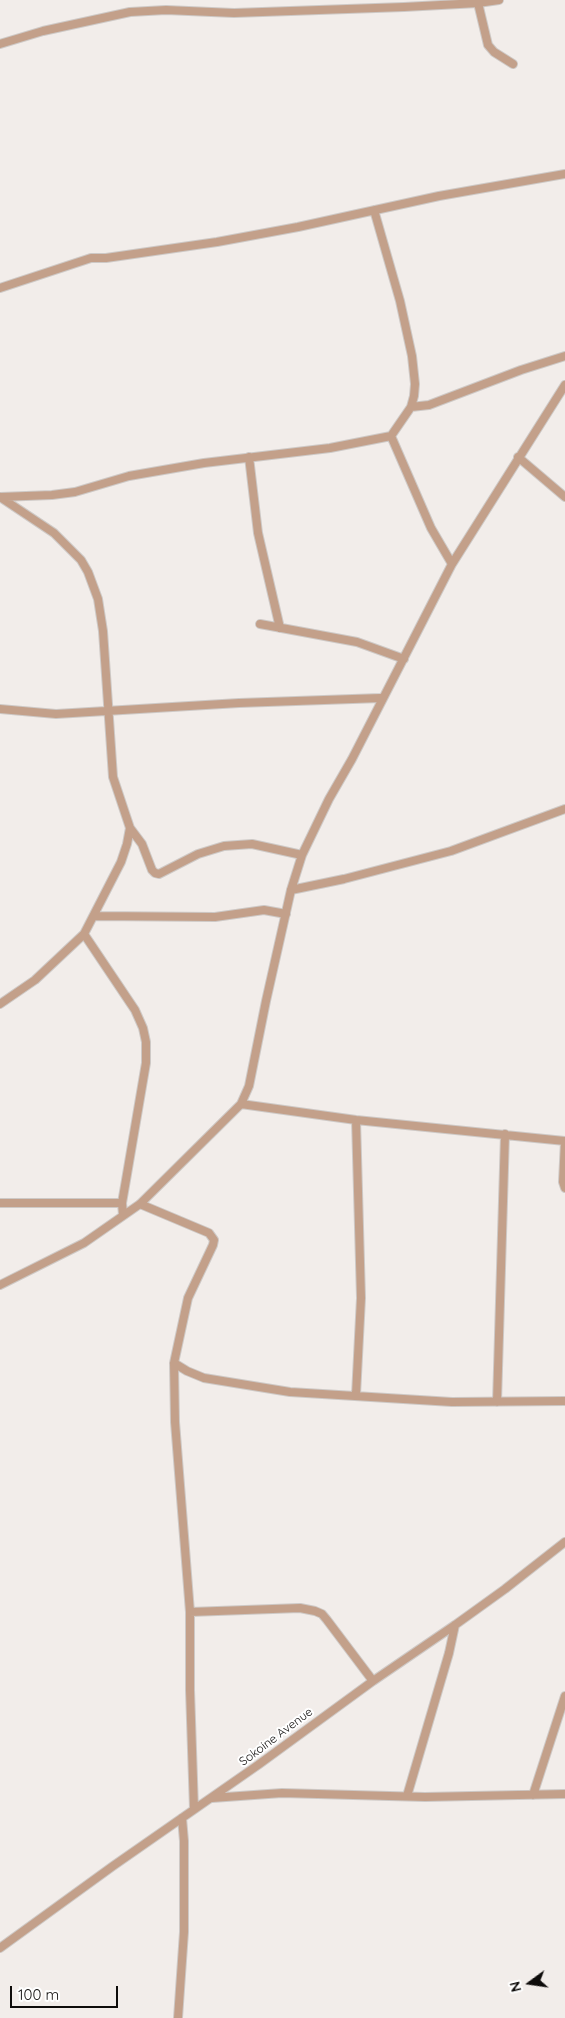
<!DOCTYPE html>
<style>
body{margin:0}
#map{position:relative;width:565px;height:2018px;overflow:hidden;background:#f2edea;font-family:Quicksand,sans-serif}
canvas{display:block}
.north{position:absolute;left:505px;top:1958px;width:50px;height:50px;-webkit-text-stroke:4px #fff;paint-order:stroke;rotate:256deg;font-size:14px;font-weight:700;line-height:20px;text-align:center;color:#0e0c0b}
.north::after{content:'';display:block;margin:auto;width:18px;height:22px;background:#0e0c0b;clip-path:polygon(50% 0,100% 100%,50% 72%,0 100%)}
.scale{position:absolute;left:10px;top:1986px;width:108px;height:22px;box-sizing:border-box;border:2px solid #0e0c0b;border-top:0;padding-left:6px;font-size:15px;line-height:18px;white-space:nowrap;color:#0e0c0b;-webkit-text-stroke:4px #fff;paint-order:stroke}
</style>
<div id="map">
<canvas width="565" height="2018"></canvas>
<div class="north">N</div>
<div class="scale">100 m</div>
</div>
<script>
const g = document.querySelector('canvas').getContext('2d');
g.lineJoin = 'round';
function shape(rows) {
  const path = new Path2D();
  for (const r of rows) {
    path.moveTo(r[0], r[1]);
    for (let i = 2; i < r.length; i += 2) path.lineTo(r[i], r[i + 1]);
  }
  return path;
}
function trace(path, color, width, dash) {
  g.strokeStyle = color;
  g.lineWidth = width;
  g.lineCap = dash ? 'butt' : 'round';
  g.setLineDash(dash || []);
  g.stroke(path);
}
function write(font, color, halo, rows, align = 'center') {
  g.font = font + ' Quicksand,sans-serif';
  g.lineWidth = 4;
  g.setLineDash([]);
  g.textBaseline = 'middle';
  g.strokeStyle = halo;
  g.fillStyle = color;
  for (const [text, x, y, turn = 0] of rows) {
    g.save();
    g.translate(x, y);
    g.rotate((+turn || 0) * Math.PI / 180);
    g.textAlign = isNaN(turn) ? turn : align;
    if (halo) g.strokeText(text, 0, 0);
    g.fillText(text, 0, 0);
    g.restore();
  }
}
const minor = shape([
 [478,3,488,45,494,52,513,64],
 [0,44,43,31,130,12,166,10,234,13,404,7,478,3,499,0],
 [0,288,91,258,106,258,217,242,298,227,439,196,565,174],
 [411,407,429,405,521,370,565,356],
 [391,436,431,528,452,564],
 [249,457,258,533,280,628],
 [518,457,565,497],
 [0,497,52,495,75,492,129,476,204,463,330,448,391,436,411,407,414,396,415,384,412,356,400,301,374,210],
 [0,497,54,533,81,560,88,572,98,599,103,631,113,777,130,828,127,844,121,862,84,934,35,980,0,1004],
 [260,624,357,642,404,659],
 [0,709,56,714,239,703,381,698],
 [130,828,142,844,152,870,155,873,159,874,198,854,224,846,252,844,302,855],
 [291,890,344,879,451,851,565,809],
 [94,916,215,917,264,910,286,914],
 [84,934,135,1010,143,1028,146,1042,146,1063,126,1180,122,1203,123,1215],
 [241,1104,356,1120,565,1141],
 [565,1141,563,1182,565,1188],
 [0,1203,122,1203],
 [140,1204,209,1233,214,1240,213,1245,188,1298,174,1363,175,1422,190,1612,190,1690,194,1809],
 [0,1285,84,1243,140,1204,241,1104,249,1086,266,1001,291,890,302,855,329,799,352,759,452,564,565,385],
 [174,1363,187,1371,204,1378,290,1392,452,1402,565,1401],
 [356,1395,361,1298,356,1120],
 [497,1402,505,1134],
 [190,1612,300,1608,315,1611,322,1614,327,1620,373,1681],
 [533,1795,565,1696],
 [407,1796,449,1653,455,1625],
 [212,1798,282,1793,425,1797,565,1794],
 [0,1948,113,1866,258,1765,373,1681,455,1625,505,1589,565,1542],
 [178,2018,184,1932,184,1841,182,1818]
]);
const streetNames = [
 ["Sokoine Avenue",276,1737,-37]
];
trace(minor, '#cec9c6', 10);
trace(minor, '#c3a08a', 8);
write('12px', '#0e0c0b', '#fff', streetNames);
</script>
